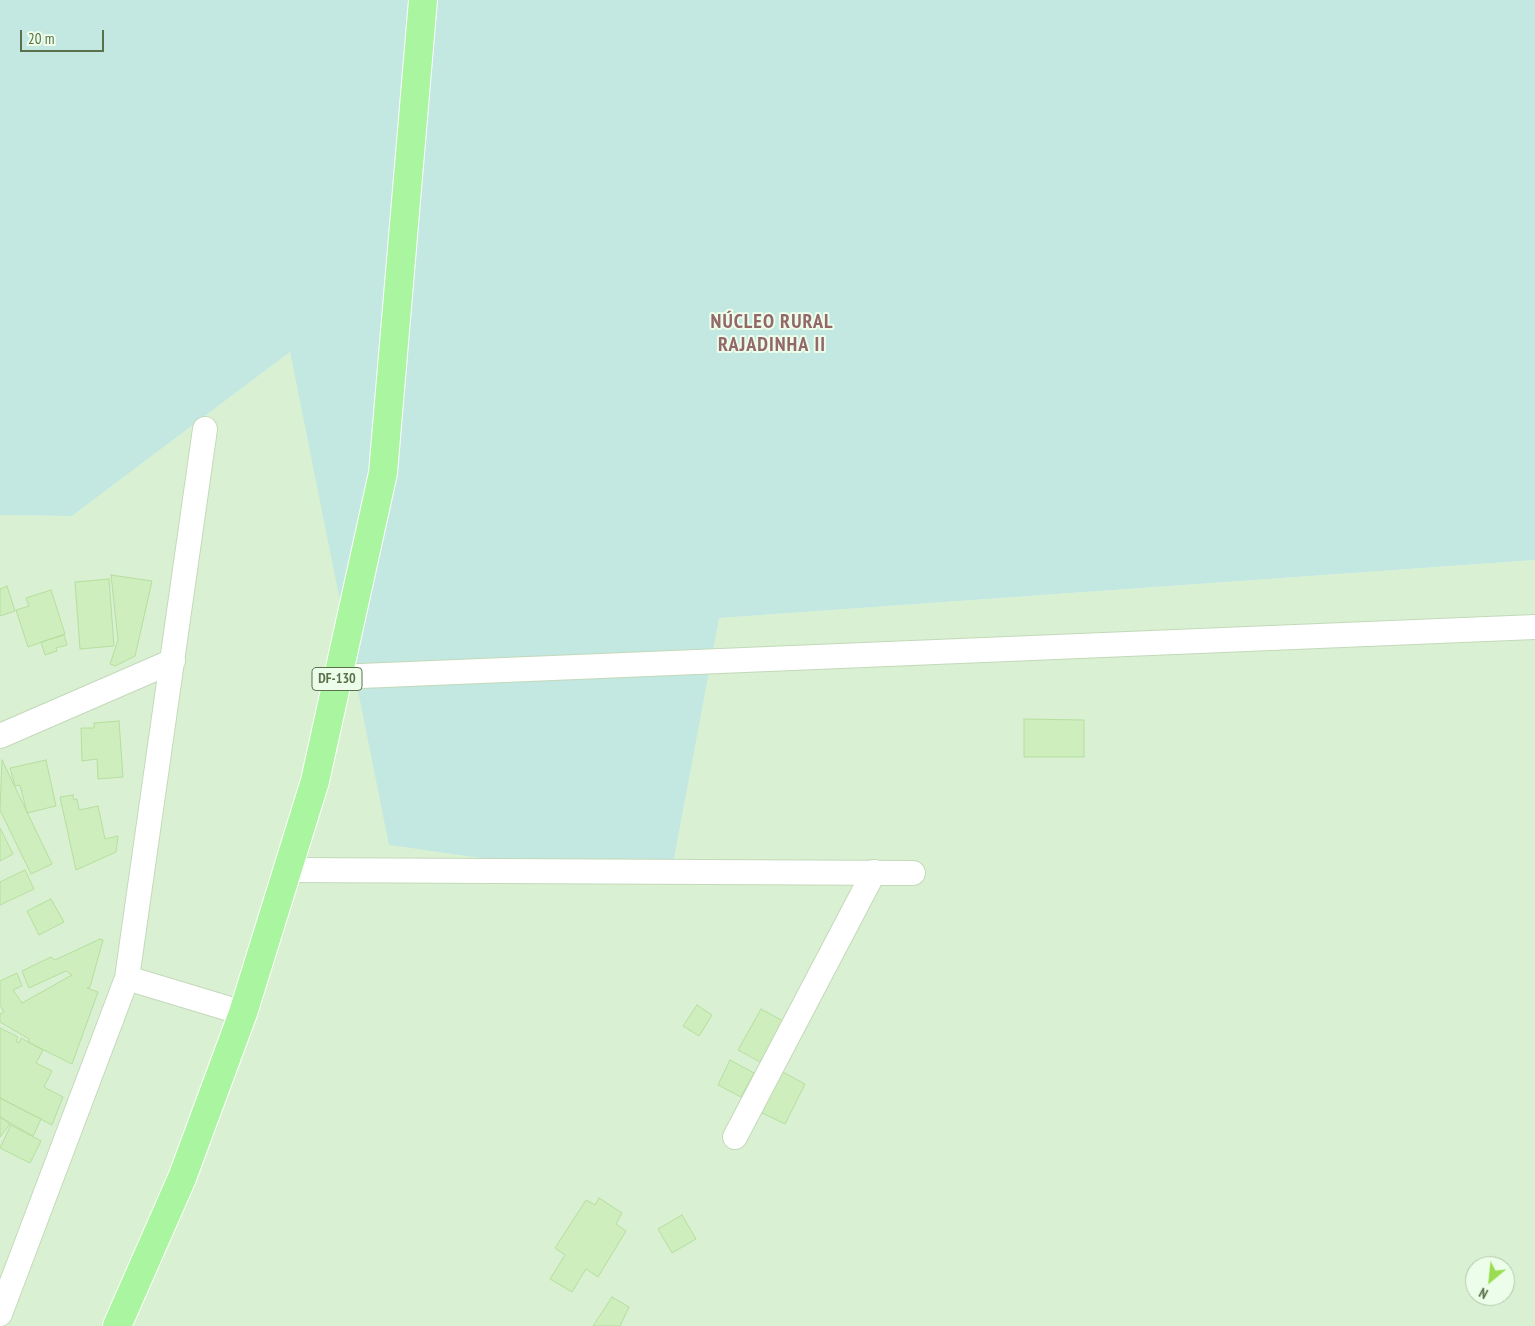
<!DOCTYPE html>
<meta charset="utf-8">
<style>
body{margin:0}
#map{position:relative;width:1535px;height:1326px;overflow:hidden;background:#e6fae3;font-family:"PT Sans Narrow",sans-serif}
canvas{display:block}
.north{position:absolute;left:1465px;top:1256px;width:50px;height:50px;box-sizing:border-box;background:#ecfee9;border:1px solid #b2c6aa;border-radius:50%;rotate:208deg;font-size:14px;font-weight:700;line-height:20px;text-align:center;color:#5a714b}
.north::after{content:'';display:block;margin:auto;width:18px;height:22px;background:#9add50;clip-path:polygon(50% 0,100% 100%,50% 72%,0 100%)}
.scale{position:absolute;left:20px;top:30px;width:84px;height:22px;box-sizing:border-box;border:2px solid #5a714b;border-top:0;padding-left:6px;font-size:15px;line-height:18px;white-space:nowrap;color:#5a714b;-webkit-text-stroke:4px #ecfee9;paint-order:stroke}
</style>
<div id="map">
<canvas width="1535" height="1326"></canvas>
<div class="north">N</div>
<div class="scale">20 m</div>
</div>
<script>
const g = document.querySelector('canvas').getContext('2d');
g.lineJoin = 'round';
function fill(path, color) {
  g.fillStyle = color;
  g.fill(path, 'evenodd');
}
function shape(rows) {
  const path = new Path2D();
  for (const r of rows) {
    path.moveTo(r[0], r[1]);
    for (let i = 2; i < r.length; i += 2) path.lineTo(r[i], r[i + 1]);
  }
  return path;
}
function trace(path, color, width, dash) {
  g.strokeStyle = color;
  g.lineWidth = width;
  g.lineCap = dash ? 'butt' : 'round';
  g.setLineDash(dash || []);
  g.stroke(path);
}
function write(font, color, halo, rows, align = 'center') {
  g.font = font + ' "PT Sans Narrow",sans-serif';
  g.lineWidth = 4;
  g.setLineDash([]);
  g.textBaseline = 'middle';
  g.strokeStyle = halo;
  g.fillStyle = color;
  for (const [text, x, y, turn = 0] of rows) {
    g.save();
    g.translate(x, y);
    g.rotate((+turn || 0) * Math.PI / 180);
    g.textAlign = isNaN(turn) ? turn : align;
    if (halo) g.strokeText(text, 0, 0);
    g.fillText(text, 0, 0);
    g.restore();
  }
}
const residential = shape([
 [290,352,390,845,669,885,718,618,1535,560,1535,1326,0,1326,0,515,72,516],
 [1475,1266,1505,1266,1505,1296,1475,1296]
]);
const green = shape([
 [0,0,1535,0,1535,560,719,618,669,885,389,845,290,352,72,516,0,515]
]);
const building = shape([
 [111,575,152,581,135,656,115,666,110,664,118,640,111,575],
 [109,579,114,646,80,649,75,582,109,579],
 [7,586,15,611,0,616,0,589,7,586],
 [51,590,65,634,28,647,16,610,29,606,26,598,51,590],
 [64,635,67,645,56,648,57,651,45,655,41,642,64,635],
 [1024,719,1084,720,1084,757,1024,757,1024,719],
 [119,721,123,777,98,779,97,759,82,761,81,728,94,728,94,723,119,721],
 [2,760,52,864,31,874,0,810,2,760],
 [46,760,56,806,27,813,20,785,15,786,10,768,46,760],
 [73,795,74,800,77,799,79,810,98,806,105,839,118,836,116,852,76,870,60,797,73,795],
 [0,828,13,854,0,861,0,828],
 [25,870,34,889,0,905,0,882,25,870],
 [51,899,64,922,39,935,27,911,51,899],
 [100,939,103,940,90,987,87,988,98,992,72,1064,28,1042,29,1039,0,1022,0,1014,4,1012,0,1005,0,981,17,973,22,986,13,990,22,1003,72,975,66,971,29,988,22,971,51,957,55,960,100,939],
 [697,1005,712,1015,699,1036,683,1026,697,1005],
 [761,1009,783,1021,760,1062,738,1050,761,1009],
 [0,1028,18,1037,16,1041,19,1043,21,1038,43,1050,36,1063,52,1071,44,1087,63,1097,52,1125,0,1098,0,1028],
 [730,1060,754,1073,741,1097,718,1085,730,1060],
 [779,1070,805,1084,785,1124,758,1111,779,1070],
 [0,1098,41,1119,33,1136,0,1117,0,1098],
 [0,1117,10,1124,0,1137,0,1117],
 [11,1125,41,1141,30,1163,0,1148,11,1125],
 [599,1198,622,1213,616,1224,626,1231,598,1277,586,1269,572,1292,550,1279,565,1255,555,1248,586,1200,595,1205,599,1198],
 [682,1215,696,1239,672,1253,658,1229,682,1215],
 [612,1297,629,1307,620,1326,593,1326,612,1297]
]);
const street = shape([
 [337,677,1535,627],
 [0,736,173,661],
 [287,870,913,873],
 [127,978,243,1013],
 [735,1137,874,872],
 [0,1314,127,978,205,429]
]);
const primary = shape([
 [117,1326,182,1178,243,1013,315,781,383,473,423,0]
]);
const shields = [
 [337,679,50]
];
const shieldNames = [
 ["DF-130",337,679]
];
const districtNames = [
 ["NÚCLEO RURAL",772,322],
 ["RAJADINHA II",772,345]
];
fill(residential, '#d9f1d2');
fill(green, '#c3e7e1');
fill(building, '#ceeebd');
trace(building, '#b6df9e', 1);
trace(street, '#c3d9ba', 26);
trace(primary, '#fff', 30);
trace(street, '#fff', 24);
trace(primary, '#aaf59f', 28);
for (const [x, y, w] of shields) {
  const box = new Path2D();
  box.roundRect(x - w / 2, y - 11.5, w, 23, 4);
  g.fillStyle = '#ecfee9';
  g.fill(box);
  trace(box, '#5a714b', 1);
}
write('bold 14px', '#5a714b', null, shieldNames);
g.letterSpacing = '1px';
write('bold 20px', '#94676b', '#ecfee9', districtNames);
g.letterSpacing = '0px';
</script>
